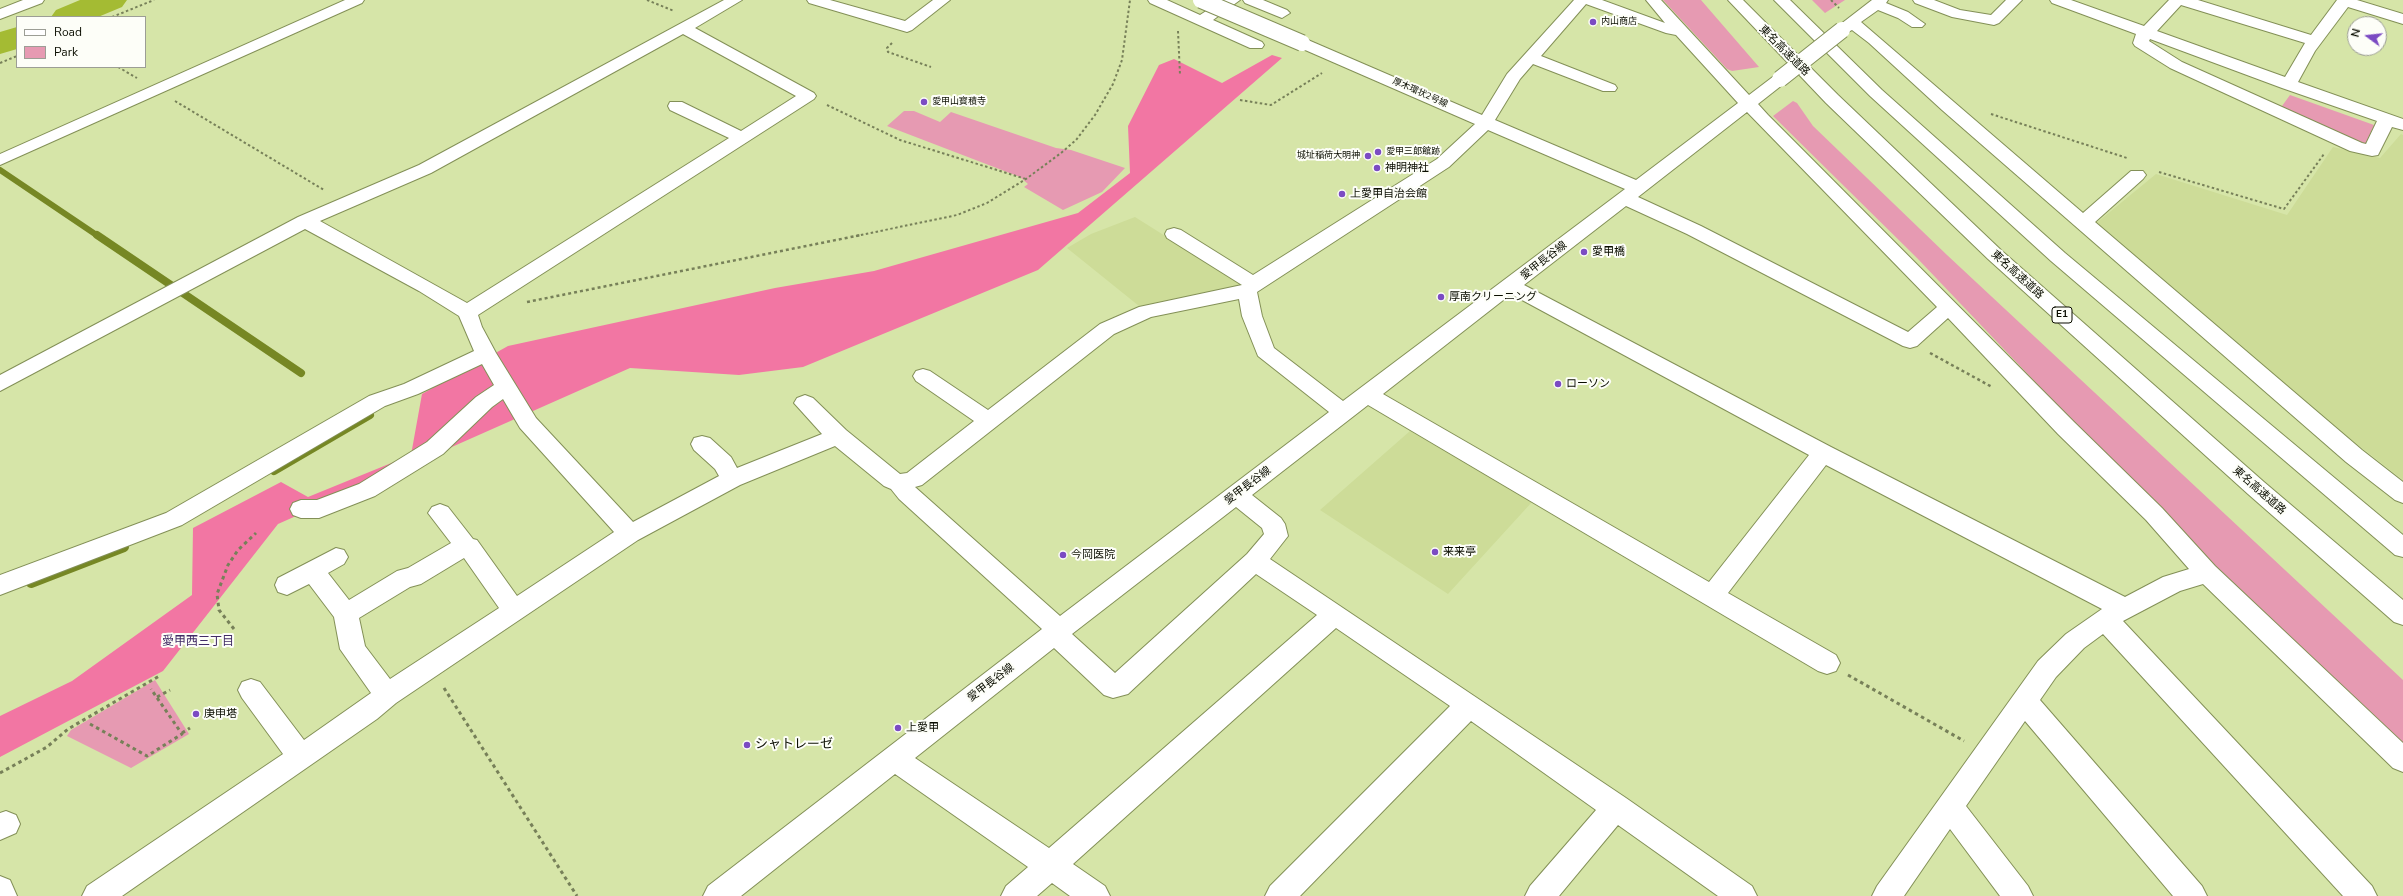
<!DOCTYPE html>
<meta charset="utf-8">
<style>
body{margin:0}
#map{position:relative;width:2403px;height:896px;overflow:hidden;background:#d6e5a8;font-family:"Nunito Sans",sans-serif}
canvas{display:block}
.legend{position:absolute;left:16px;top:16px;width:130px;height:52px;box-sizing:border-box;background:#fdfef8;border:1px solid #9c9e95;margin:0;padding:5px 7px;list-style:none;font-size:12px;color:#0a0d00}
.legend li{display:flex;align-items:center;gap:8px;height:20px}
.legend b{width:20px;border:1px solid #9c9e95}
.north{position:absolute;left:2347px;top:16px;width:40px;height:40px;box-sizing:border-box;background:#fdfef8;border:1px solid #9c9e95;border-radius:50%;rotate:285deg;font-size:11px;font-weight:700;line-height:16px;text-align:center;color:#0a0d00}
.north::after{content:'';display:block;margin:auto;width:14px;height:18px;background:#7b4bc3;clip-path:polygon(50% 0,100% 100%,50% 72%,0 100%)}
</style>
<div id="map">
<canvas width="2403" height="896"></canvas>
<ul class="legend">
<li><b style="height:5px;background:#fff"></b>Road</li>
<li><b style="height:11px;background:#e69ab2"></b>Park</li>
</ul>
<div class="north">N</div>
</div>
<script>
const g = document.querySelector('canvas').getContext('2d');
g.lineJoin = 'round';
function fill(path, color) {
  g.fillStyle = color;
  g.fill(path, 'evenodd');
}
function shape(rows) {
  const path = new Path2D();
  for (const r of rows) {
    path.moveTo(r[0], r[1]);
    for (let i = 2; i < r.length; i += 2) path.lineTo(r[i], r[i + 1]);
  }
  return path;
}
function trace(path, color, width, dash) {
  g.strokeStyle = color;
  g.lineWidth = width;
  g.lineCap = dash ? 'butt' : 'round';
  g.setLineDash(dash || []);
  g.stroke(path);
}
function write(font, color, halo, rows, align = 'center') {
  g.font = font + ' "Nunito Sans","Noto Sans JP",sans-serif';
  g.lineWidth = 4;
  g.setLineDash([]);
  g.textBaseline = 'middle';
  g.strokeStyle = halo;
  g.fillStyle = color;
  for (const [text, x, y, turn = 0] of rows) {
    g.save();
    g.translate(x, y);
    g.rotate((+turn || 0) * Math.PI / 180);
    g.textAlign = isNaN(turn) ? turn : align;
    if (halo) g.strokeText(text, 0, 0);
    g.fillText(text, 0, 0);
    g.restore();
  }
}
const built = shape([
 [2401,134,2403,135,2403,480,2295,396,2094,225,2156,174,2287,215,2333,147,2380,158],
 [1135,217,1243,285,1144,310,1067,248,1091,234],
 [1410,431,1532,502,1448,594,1320,510]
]);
const green = shape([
 [1663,0,1701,0,1759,67,1732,71,1727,69],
 [1812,0,1845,0,1825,13],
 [2290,95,2374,125,2366,143,2357,143,2288,114,2282,106],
 [1793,101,1797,103,1813,126,1947,255,2403,680,2403,750,2224,580,1917,258,1773,116],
 [904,111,914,111,940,122,951,112,1056,148,1071,150,1125,168,1102,192,1063,210,1024,187,1028,184,1020,177,887,126],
 [155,680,189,734,131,768,67,736,71,730]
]);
const forest = shape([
 [1272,55,1282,58,1038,270,803,367,739,375,630,368,278,524,163,671,0,757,0,716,72,681,192,595,193,528,281,482,308,497,411,455,422,394,508,346,775,288,874,271,1078,213,1130,173,1128,126,1159,65,1174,59,1222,83]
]);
const streamFar2 = shape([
 [0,170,98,236]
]);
const streamFar1 = shape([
 [97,235,301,373],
 [274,471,370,415]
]);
const stream = shape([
 [31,583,124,547]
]);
const river = shape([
 [80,0,127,0,122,7,98,17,51,17,56,10,80,0],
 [17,27,17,49,0,54,0,32,17,27]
]);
const pathFar2 = shape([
 [647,0,674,11],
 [1831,0,1839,8],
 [112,17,154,0],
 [1178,31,1180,75],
 [892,43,887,48,888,52,931,67],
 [0,63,17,56],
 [118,67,137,78],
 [1240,100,1271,105,1322,73],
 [175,101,324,190],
 [827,105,900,140,1026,179],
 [1991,114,2127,158],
 [2159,172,2284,209,2324,154],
 [856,236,957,215,987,203,1026,179,1061,153,1076,140,1095,115,1113,84,1122,60,1130,0]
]);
const pathFar1 = shape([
 [527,302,861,235],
 [1930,353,1992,387]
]);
const path = shape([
 [234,629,219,610,217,594,228,565,238,550,256,533],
 [1848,675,1964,741],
 [444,688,577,896],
 [157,697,170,690],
 [90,724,147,756,182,734,151,689],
 [182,733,190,728],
 [0,773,47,747,68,729,161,675]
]);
const minor = shape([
 [23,0,44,0,42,3,0,19,0,9,23,0],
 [345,0,364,0,362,3,0,165,0,154,345,0],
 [724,0,742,0,695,28,814,93,816,96,814,99,478,315,482,327,496,353,536,418,633,522,719,476,715,469,694,450,691,444,694,438,702,436,710,438,731,457,737,468,822,434,794,403,797,398,805,395,813,398,846,430,900,474,907,473,974,421,916,381,913,376,916,371,923,369,930,371,988,410,1100,324,1139,307,1242,285,1167,238,1165,234,1167,230,1174,228,1181,230,1253,275,1437,159,1475,124,1296,46,1294,43,1296,40,1308,40,1482,115,1507,74,1574,0,1602,0,1665,23,1646,0,1661,0,1749,95,1774,76,1786,76,1788,79,1786,82,1758,104,1768,115,2074,422,2162,508,2215,566,2403,743,2403,772,2393,768,2203,584,2180,591,2123,621,2372,886,2377,896,2343,896,2103,634,2084,648,2056,677,2040,700,2202,886,2207,896,2173,896,2025,721,1966,806,2028,886,2033,896,2000,896,1950,829,1904,896,1872,896,1877,886,2038,661,2066,634,2102,609,1826,465,1728,593,1836,655,1840,663,1836,671,1827,674,1818,671,1368,405,1252,495,1281,518,1285,524,1288,536,1270,559,1626,798,1752,886,1757,896,1718,896,1618,825,1559,896,1525,896,1530,886,1596,810,1471,721,1300,896,1265,896,1270,886,1450,706,1336,628,1073,864,1105,886,1110,896,1070,896,1052,883,1037,896,1001,896,1006,886,1028,867,895,774,741,896,703,896,708,886,1042,629,899,499,891,489,884,486,835,446,740,485,638,540,396,703,377,719,122,896,82,896,87,886,283,754,242,698,238,690,242,682,251,679,260,682,304,740,371,693,340,649,334,617,309,584,287,595,278,592,275,585,278,578,336,548,344,550,348,557,344,564,328,573,349,600,397,571,408,568,451,543,428,513,432,507,440,504,448,507,473,539,477,540,517,596,614,532,520,428,503,399,492,407,443,454,375,496,319,518,301,518,293,515,290,509,293,503,301,500,317,500,359,484,427,442,476,397,494,385,482,364,418,394,385,406,182,525,0,595,0,575,166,513,369,396,404,384,474,351,459,316,419,291,305,229,0,391,0,375,298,217,419,165,724,0],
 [1586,4,1666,33,1676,35,1738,103,1636,180,1495,120,1520,79,1533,64,1603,91,1615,91,1617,88,1615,85,1541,56,1586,4],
 [683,34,796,96,741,131,682,102,670,102,668,106,670,110,729,138,467,303,320,221,431,173,683,34],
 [1747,112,1937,307,1908,332,1701,226,1638,197,1747,112],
 [1488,130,1625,189,1343,401,1274,348,1262,316,1257,292,1449,167,1488,130],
 [1626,206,1687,234,1903,346,1910,348,1917,346,1948,318,2058,434,2146,520,2189,569,2163,577,2125,597,1831,447,1524,285,1626,206],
 [1511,294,1809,455,1709,582,1383,394,1511,294],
 [1239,299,1242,316,1258,356,1329,412,1060,616,915,487,922,485,1114,334,1151,317,1239,299],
 [1236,507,1262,528,1264,534,1247,554,1115,673,1072,634,1236,507],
 [464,558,499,608,390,679,365,646,359,618,410,587,421,584,464,558],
 [1256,574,1317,615,1049,848,915,758,1054,648,1104,695,1113,698,1128,694,1256,574],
 [807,0,830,0,905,21,933,0,950,0,912,30,907,32,809,3,807,0],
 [1148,0,1167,0,1200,15,1223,0,1240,0,1213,20,1262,42,1264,45,1262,48,1250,48,1150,3,1148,0],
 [1243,0,1263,0,1287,10,1290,13,1282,18,1277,16,1245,3,1243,0],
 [1872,0,1888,0,1886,3,1908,12,1925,24,1922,27,1912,27,1898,18,1878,10,1861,22,2083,213,2131,171,2143,171,2146,175,2143,179,2095,222,2362,450,2403,482,2403,503,2395,500,2346,462,1942,110,1869,43,1852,30,1842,35,1837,33,1834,30,1837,27,1872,0],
 [1913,0,1934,0,1960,10,1991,15,2006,0,2022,0,1999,23,1994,25,1952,17,1915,3,1913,0],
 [2050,0,2071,0,2144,26,2169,0,2198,0,2311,35,2337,0,2357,0,2403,14,2403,24,2348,7,2315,51,2298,82,2403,119,2403,130,2392,127,2378,155,2372,156,2350,151,2170,68,2135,46,2133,43,2136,34,2052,3,2050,0],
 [2181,5,2305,43,2285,77,2157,31,2181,5],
 [2150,39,2282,88,2377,121,2366,144,2362,143,2182,62,2149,41,2150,39],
 [6,811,16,815,20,824,16,833,0,840,0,813,6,811],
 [0,876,10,880,17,896,0,896,0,876]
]);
const highway = shape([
 [1728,0,1743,0,1838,95,2002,251,2264,482,2403,600,2403,625,2394,622,2248,494,1988,259,1826,103,1728,0],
 [1774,0,1790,0,1882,90,2065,253,2403,535,2403,557,2395,555,2051,261,1870,96,1774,0]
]);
const minorBridge = shape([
 [1201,0,1302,43],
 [1780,79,1842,30]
]);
const markers = [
 [1593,22,4,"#7b4bc3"],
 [924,102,4,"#7b4bc3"],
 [1378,152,4,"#7b4bc3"],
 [1368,156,4,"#7b4bc3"],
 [1377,168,4,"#7b4bc3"],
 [1342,194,4,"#7b4bc3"],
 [1584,252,4,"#7b4bc3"],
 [1441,297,4,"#7b4bc3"],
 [1558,384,4,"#7b4bc3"],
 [1435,552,4,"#7b4bc3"],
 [1063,555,4,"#7b4bc3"],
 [196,714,4,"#7b4bc3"],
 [898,728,4,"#7b4bc3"],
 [747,745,4,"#7b4bc3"]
];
const farPoinames = [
 ["内山商店",1601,22],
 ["愛甲山寳積寺",932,102],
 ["愛甲三郎館跡",1386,152],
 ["城址稲荷大明神",1360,156,"right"]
];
const farStreetnames = [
 ["厚木環状2号線",1420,93,24]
];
const shields = [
 [2062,315,20]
];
const shieldNames = [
 ["E1",2062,315]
];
const streetNames = [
 ["東名高速道路",1784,51,45],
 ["愛甲長谷線",1544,261,-38],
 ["東名高速道路",2017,275,42],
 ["愛甲長谷線",1248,486,-37],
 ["東名高速道路",2259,491,41],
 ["愛甲長谷線",991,683,-37]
];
const poiNames = [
 ["神明神社",1385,168],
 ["上愛甲自治会館",1350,194],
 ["愛甲橋",1592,252],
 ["厚南クリーニング",1449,297],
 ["ローソン",1566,384],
 ["来来亭",1443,552],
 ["今岡医院",1071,555],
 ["庚申塔",204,714],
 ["上愛甲",906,728]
];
const neighbourhoodNames = [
 ["愛甲西三丁目",198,642]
];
const nearPoinames = [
 ["シャトレーゼ",755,745]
];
fill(built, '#cddc98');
fill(green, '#e69ab2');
fill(forest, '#f276a3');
trace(streamFar2, '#768724', 6);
trace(streamFar1, '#768724', 8);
trace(stream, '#768724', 10);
fill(river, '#a4bb33');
trace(minor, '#839057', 2);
trace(highway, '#839057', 2);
trace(pathFar2, '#778059', 2, [2.5, 2.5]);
trace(pathFar1, '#778059', 2.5, [3, 3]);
trace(path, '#778059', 3, [3.5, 3.5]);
fill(minor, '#fff');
fill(highway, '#fff');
trace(minorBridge, '#839057', 18, []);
trace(minorBridge, '#fff', 16);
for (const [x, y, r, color] of markers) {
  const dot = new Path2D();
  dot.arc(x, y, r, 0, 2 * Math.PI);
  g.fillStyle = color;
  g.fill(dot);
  trace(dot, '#fdfef8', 1.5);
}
write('9px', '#0a0d00', '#fdfef8', farPoinames, 'left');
write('9px', '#0a0d00', '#fdfef8', farStreetnames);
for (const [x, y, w] of shields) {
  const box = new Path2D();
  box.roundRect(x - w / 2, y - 8, w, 16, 3);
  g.fillStyle = '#fdfef8';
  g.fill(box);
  trace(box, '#0a0d00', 1);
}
write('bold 10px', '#0a0d00', null, shieldNames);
write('11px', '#0a0d00', '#fdfef8', streetNames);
write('11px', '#0a0d00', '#fdfef8', poiNames, 'left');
write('12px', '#422c66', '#fdfef8', neighbourhoodNames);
write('13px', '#0a0d00', '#fdfef8', nearPoinames, 'left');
</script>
